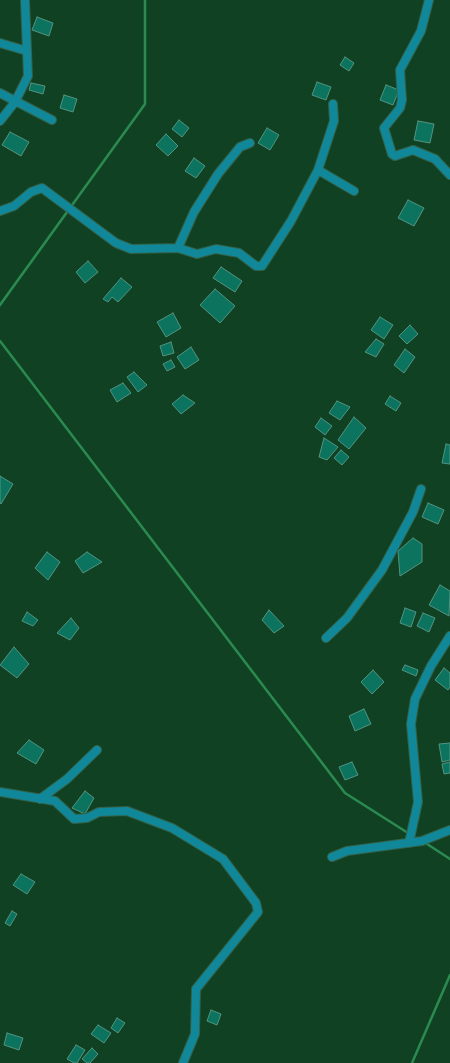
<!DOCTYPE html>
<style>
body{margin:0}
canvas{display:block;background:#104123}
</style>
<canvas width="450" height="1063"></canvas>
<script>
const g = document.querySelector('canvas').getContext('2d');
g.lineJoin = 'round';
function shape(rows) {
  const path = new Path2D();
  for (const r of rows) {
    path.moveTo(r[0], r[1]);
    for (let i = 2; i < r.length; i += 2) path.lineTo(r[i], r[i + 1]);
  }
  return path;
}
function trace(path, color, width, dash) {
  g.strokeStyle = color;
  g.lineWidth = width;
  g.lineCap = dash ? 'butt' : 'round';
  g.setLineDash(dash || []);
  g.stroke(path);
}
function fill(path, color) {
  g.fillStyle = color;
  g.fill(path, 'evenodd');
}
const stream = shape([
 [0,305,145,104,145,0],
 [0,341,345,793,408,833],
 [424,842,450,859],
 [412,1063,450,975]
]);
const building = shape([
 [37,17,53,23,49,36,32,30,37,17],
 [345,57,354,63,349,71,340,65,345,57],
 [317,82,331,87,326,100,312,95,317,82],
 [31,83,45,86,43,94,29,90,31,83],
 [386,85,399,90,393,105,380,100,386,85],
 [64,95,77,99,73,112,60,108,64,95],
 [179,120,189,128,182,137,172,129,179,120],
 [418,121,434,124,430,143,414,140,418,121],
 [267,128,279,135,270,150,258,143,267,128],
 [10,132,29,142,21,156,2,145,10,132],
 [166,134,178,146,168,156,156,145,166,134],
 [194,158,205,166,196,178,185,171,194,158],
 [408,200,424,208,414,226,398,218,408,200],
 [88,261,98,272,85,283,76,272,88,261],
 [221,267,242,281,235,292,213,278,221,267],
 [121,278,132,287,118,302,112,297,108,302,103,299,121,278],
 [215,289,235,306,220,323,200,305,215,289],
 [173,313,181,328,166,337,157,322,173,313],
 [380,317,393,325,384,339,371,330,380,317],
 [410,325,418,334,407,344,399,336,410,325],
 [376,339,384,344,376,357,365,352,376,339],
 [171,342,174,353,163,356,160,346,171,342],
 [191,347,199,360,185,369,177,357,191,347],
 [405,349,415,357,404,373,394,365,405,349],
 [171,360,175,367,167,371,163,364,171,360],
 [134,372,147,385,138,392,127,377,134,372],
 [123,383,131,393,117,402,110,390,123,383],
 [183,395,195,403,181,414,172,404,183,395],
 [390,396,401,403,396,411,385,404,390,396],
 [337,401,350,407,340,420,329,413,337,401],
 [354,417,366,428,349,449,338,440,354,417],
 [321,418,332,426,325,435,315,427,321,418],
 [324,438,338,447,327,460,319,457,324,438],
 [446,444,450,445,450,464,442,463,446,444],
 [341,450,349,457,342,465,334,458,341,450],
 [0,476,13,484,1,504,0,503,0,476],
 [428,503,444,510,438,524,422,517,428,503],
 [413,538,422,544,422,562,400,576,398,551,413,538],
 [47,552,60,562,48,580,35,568,47,552],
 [87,552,102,562,83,573,75,561,87,552],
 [440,585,450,591,449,616,429,605,440,585],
 [405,608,416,612,411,627,400,623,405,608],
 [269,610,284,626,274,633,262,620,269,610],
 [27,612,38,620,33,626,22,621,27,612],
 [423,613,435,618,429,632,417,626,423,613],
 [71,618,79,628,70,640,57,633,71,618],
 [14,647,29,664,17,678,0,665,14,647],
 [405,665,418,670,416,676,402,670,405,665],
 [444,668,450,673,450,687,448,690,435,680,444,668],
 [373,670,384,682,372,694,361,682,373,670],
 [364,709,371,724,355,731,349,716,364,709],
 [29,740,44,750,36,764,17,753,29,740],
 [450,743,450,760,442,762,439,744,450,743],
 [352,762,358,775,345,780,339,767,352,762],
 [450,762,450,773,444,774,442,764,450,762],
 [85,791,94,798,85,814,72,808,85,791],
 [21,874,35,882,27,894,13,885,21,874],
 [12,911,17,914,10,926,5,923,12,911],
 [211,1010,221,1014,217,1025,207,1021,211,1010],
 [117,1018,125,1023,118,1033,111,1028,117,1018],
 [98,1025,111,1033,104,1043,91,1034,98,1025],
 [7,1033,23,1038,19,1050,4,1045,7,1033],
 [76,1045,85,1050,77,1063,74,1063,67,1059,76,1045],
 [92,1048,98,1054,90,1063,87,1063,82,1059,92,1048]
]);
const minor = shape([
 [429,0,421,31,400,70,402,100,400,108,384,128,392,154,395,156,413,150,435,159,450,175],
 [0,43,27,51],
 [0,93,52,120],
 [0,121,15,102,28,76,25,0],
 [318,170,334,121,333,104],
 [0,211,14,206,31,192,42,188,116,243,131,249,178,248,197,254,216,249,239,253,256,266,262,266,291,221,318,170,354,191],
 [178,248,194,212,218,174,240,147,250,143],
 [326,638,347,618,382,570,413,512,421,489],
 [0,792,55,801,74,819,87,818,99,812,127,811,172,828,223,859,256,903,258,912,196,989,195,1034,183,1063],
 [40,799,67,779,97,750],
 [409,843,418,802,411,724,415,699,431,666,450,636],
 [332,857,347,851,422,841,450,830]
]);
trace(stream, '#2b8a50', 2.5);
fill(building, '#0c745e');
trace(building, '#529380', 1);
trace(minor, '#336044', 10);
trace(minor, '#11879a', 8);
</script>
